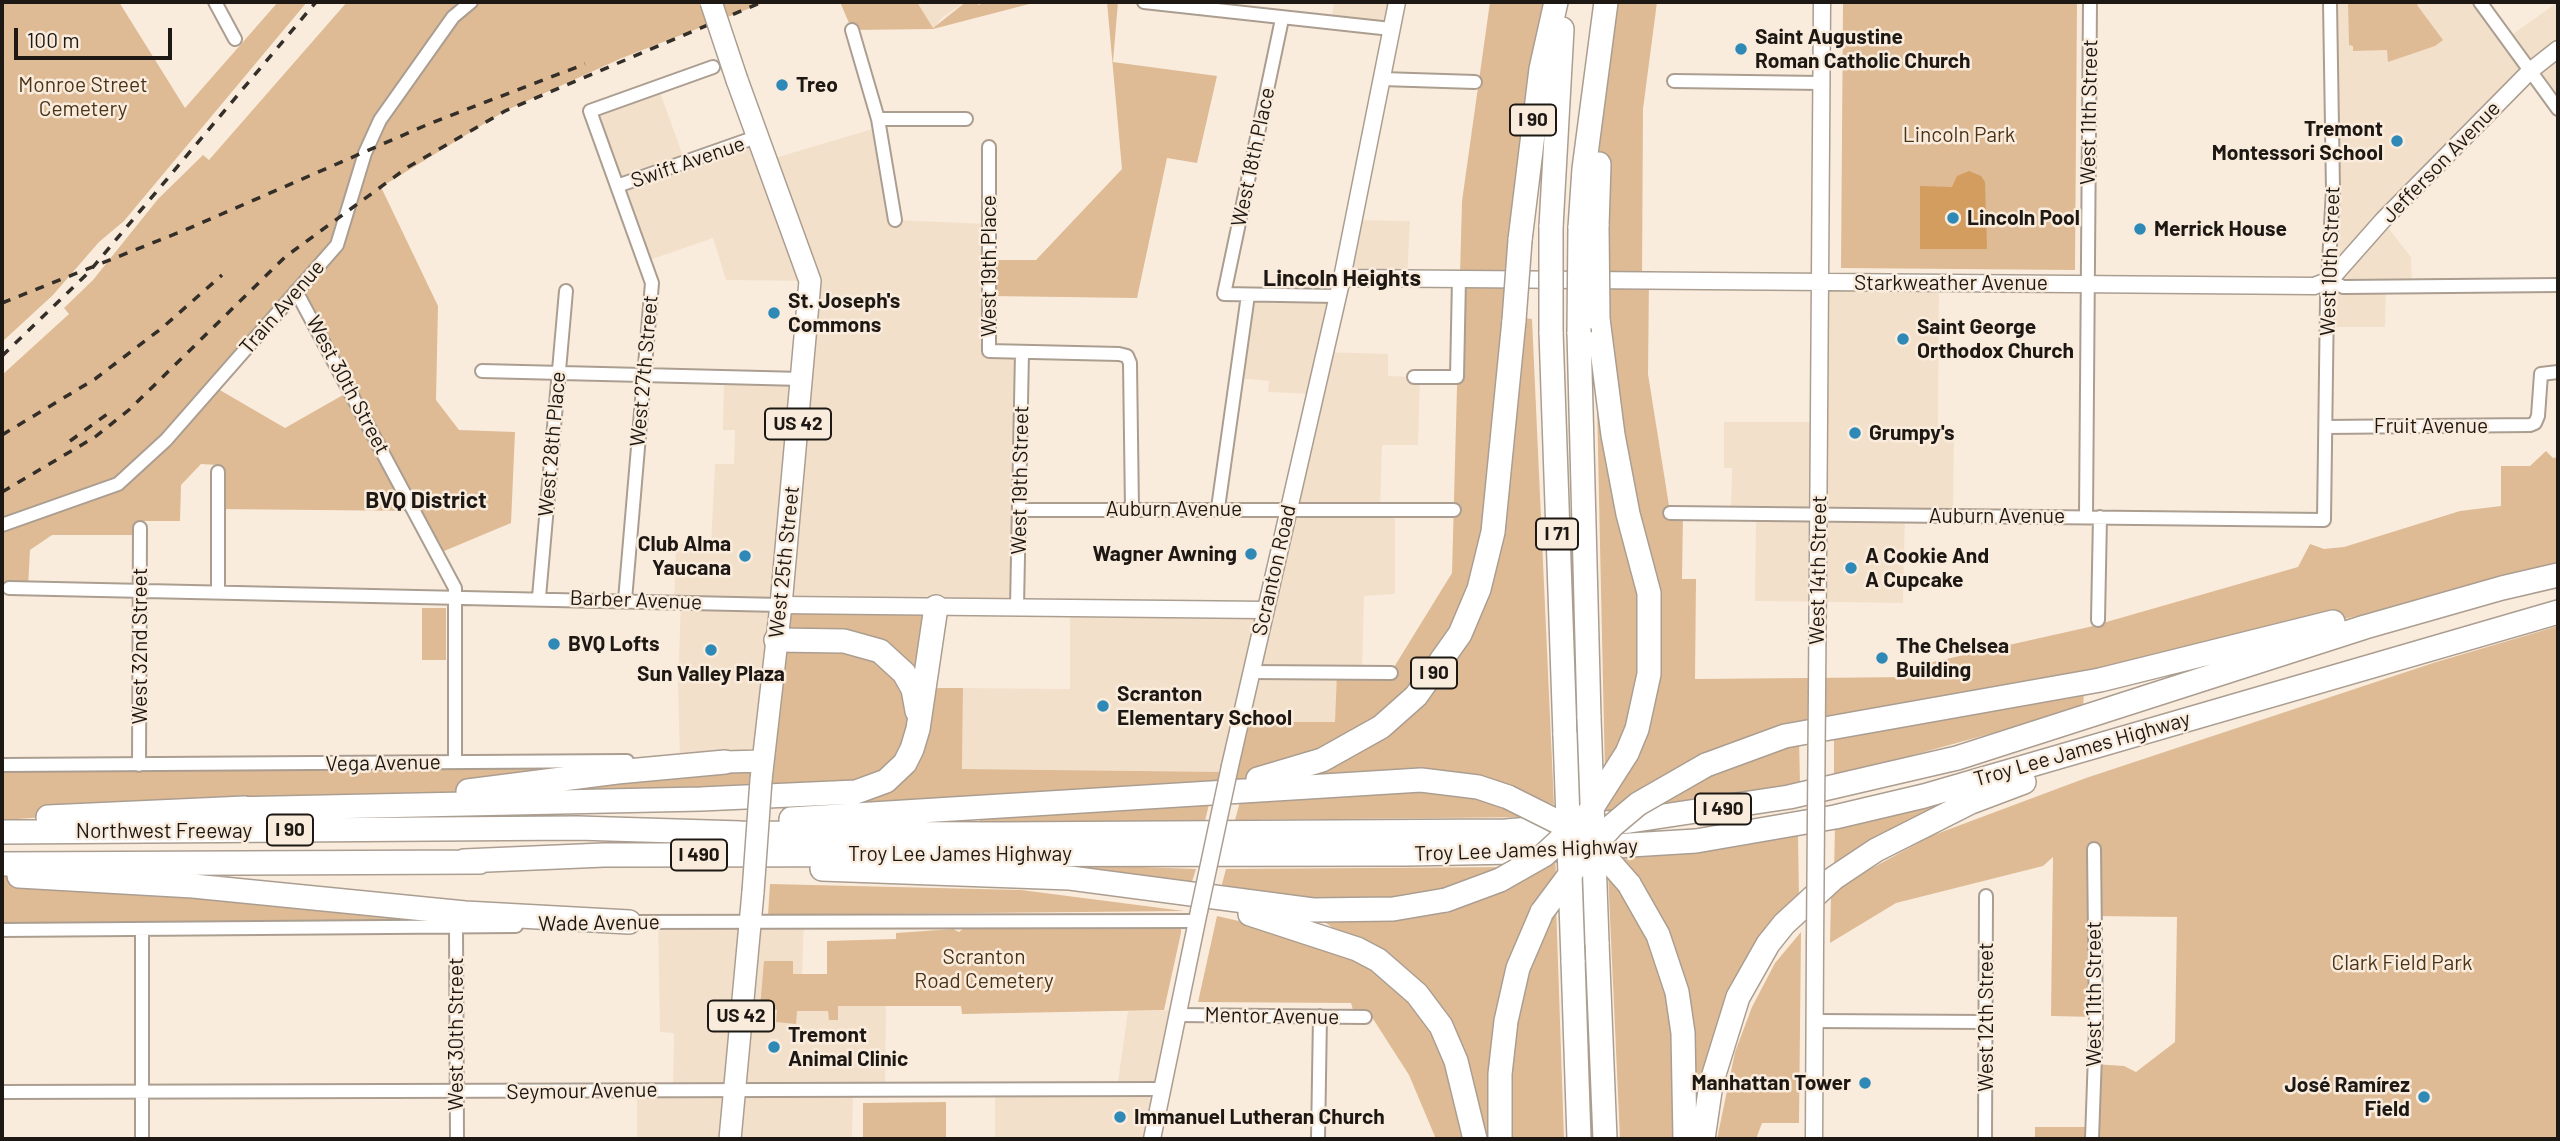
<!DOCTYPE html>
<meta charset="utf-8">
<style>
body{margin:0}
#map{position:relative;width:2560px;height:1141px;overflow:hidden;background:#faecdd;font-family:Barlow,sans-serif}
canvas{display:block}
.frame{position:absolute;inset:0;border:4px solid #1d1813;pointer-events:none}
.scale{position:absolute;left:14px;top:28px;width:158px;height:32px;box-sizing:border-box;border:4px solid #1d1813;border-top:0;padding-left:9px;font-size:21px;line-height:24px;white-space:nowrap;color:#1d1813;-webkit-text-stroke:5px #faecdd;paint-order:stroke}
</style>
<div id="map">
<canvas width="2560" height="1141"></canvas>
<div class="frame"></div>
<div class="scale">100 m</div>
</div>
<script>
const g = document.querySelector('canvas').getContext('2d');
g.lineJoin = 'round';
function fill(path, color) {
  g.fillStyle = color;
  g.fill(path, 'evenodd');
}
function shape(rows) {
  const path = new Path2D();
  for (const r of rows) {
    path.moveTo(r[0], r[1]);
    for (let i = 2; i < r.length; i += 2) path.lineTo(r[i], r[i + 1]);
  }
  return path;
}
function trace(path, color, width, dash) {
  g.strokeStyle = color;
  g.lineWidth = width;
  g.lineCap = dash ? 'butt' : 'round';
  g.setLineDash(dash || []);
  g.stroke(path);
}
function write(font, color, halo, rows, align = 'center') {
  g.font = font + ' Barlow,sans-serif';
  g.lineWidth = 5;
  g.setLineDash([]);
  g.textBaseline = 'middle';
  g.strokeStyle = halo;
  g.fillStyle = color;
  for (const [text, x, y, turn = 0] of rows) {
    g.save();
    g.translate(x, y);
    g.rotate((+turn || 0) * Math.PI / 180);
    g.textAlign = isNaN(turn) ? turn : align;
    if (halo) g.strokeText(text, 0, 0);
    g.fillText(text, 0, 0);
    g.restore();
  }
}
const built = shape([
 [917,2,966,2,943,17,933,29],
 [1334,2,1397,2,1391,29,1331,23],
 [2330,2,2480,2,2507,38,2558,2,2558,96,2552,101,2530,71,2383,221,2411,257,2412,286,2386,286,2385,327,2327,327],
 [658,87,686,164,759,136,768,160,879,127,895,220,988,224,989,351,1022,352,1017,607,936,607,763,761,680,762,678,684,681,602,674,602,676,544,711,544,715,464,734,464,735,430,723,430,724,376,802,378,810,281,726,280,713,238,644,262,590,111],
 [1353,220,1410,221,1407,279,1342,278],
 [1820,283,1939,283,1938,429,1954,430,1953,516,1905,515,1903,603,1755,601,1756,513,1731,513,1732,468,1724,468,1724,422,1820,422],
 [1248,295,1337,296,1324,352,1388,354,1388,376,1420,377,1418,445,1382,445,1380,510,1395,511,1395,594,1364,596,1362,673,1335,722,1240,723,1229,772,962,769,963,688,1070,689,1070,608,1264,610,1314,394,1268,392,1269,381,1237,378],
 [5,524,4,588,2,690,2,525],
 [804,921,801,1006,886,1006,885,1089,853,1089,852,1139,637,1139,637,1090,673,1089,674,1033,660,1032,658,922],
 [1179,1010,1152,1139,995,1139,995,1089,1117,1089,1128,1011]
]);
const green = shape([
 [2,2,119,2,185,108,278,2,307,2,124,221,99,242,53,295,2,342],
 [347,2,766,2,622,58,505,111,381,187,438,306,436,400,459,430,515,432,511,523,437,554,415,511,218,509,218,465,201,464,181,485,180,521,141,521,140,535,52,535,30,550,28,588,4,588,2,375,69,314,64,308,93,280,158,199,203,155,209,160],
 [296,291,350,391,285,428,213,386],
 [840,2,917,2,933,28,966,2,975,2,979,5,984,2,1037,2,933,29,852,30],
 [1107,2,1118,2,1113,62,1217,76,1197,163,1167,158,1137,298,989,296,989,260,1036,260,1122,169],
 [1490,2,1556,2,1479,589,1394,716,1264,778,855,816,856,793,137,811,2,820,2,765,763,761,781,605,936,607,925,688,963,688,962,769,1228,772,1240,722,1335,722,1337,673,1391,672,1452,573,1462,201],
 [1609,2,1657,2,1643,109,1642,280,1649,281,1648,374,1670,512,1683,513,1682,579,1696,579,1695,679,1915,677,1915,666,2089,627,2298,567,2310,544,2324,549,2344,547,2460,511,2501,506,2501,466,2530,466,2546,451,2553,458,2558,457,2558,570,2309,627,1785,736,1591,825,1608,788,1651,652,1611,420,1599,154],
 [1843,2,2077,2,2075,270,1841,268],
 [2348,2,2421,2,2417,5,2443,40,2435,46,2388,62,2387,50,2353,51,2353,46,2349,45],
 [1524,318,1532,319,1554,805,1504,784,1291,780,1453,661,1523,347],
 [1597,405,1641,588,1645,639,1633,718,1605,775],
 [422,608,446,608,446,660,422,660],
 [2558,626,2558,1139,2035,1139,2035,1127,2092,1127,2094,1064,2124,1066,2136,1072,2175,1042,2177,917,2095,916,2096,1017,2051,1016,2053,857,2043,866,1896,903,1830,943,1831,895,1863,873,1931,836,2086,778,2433,663],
 [2084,693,2083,708,1834,777,1834,733],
 [1799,739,1800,783,1651,808,1685,786],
 [1360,789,1466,792,1535,817,1235,820,1241,798],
 [1969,790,1834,872,1835,826],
 [1210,800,1205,821,980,821,980,818],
 [1798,833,1799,898,1775,921,1701,1108,1695,1109,1695,1048,1684,974,1667,927,1621,858,1728,848],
 [1555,859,1556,873,1521,932,1507,969,1490,1054,1490,1139,1484,1139,1467,1060,1344,936,1323,921,1380,921,1450,909,1513,886],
 [1060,864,1196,869,1191,885,1061,868],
 [1511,867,1420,899,1310,901,1221,888,1226,869],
 [1608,873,1645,920,1676,1027,1678,1139,1620,1139],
 [2,875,64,880,629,922,2,930],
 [770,884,1021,890,1184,911,768,915],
 [1556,904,1564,1139,1508,1139,1507,1115,1520,991],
 [1217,916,1265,927,1346,952,1398,986,1438,1041,1464,1139,1436,1139,1409,1075,1368,1011,1353,1010,1351,1003,1198,1002],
 [966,926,1181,926,1181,933,1164,1010,962,1014,961,1006,838,1006,838,1020,829,1020,828,1011,797,1011,796,1024,776,1022,777,1010,760,1008,764,961,793,961,793,974,827,974,827,941,896,939,896,933,953,929,959,932],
 [1801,932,1799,1123,1762,1123,1756,1139,1717,1139,1735,1052,1752,1007,1775,963],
 [946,1102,946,1139,863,1139,863,1103]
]);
const water = shape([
 [1969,171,1981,176,1985,182,1987,249,1920,249,1920,186,1952,187,1957,176]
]);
const minor = shape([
 [215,2,235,39],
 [1144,2,1391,29],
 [2480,2,2558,109],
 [1282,19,1224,294,1337,296],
 [852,30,878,119,895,220],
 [1382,79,1475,82],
 [1674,81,1821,83],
 [878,119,966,119],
 [989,147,989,351,1119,354,1127,356,1130,363,1132,510],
 [617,186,759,136],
 [2330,280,2343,287,2558,285],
 [296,291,455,588,455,760],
 [482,371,802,379],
 [1414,377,1457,377,1459,279],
 [2326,427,2530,425,2535,423,2538,416,2541,374,2558,372],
 [1218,508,1248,295],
 [1020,510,1454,510],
 [1670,513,2324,520,2327,298,2333,190,2330,2],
 [2086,517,2090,2],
 [2,525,118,484,166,440,337,245,365,153,380,120,453,17,471,2],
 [9,588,781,605],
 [218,592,218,472],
 [539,597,566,291],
 [625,600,652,283,590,111,713,67],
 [1017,607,1022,352],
 [2098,620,2100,517],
 [1251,672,1391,673],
 [2,765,627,761],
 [139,765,140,528],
 [625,922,1197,921],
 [456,928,457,1139],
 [2,930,516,926],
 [142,930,142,1139],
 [1178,1015,1365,1017],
 [1815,1021,1986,1022],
 [2,1092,1163,1089],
 [1318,1139,1320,1016],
 [1985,1139,1986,896],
 [2092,1139,2096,1026,2094,849]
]);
const tertiary = shape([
 [1342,278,2314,286,2330,280,2383,220,2530,71,2558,49],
 [781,605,1264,610],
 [1817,691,1822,2],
 [1230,766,1342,278,1397,2],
 [1152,1139,1199,911],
 [1814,1139,1815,943]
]);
const primary = shape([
 [737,80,810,281,781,605,761,780],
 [725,762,763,761],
 [730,1139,753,892]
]);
const motorway = shape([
 [1551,227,1562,29],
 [1597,227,1599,164],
 [1580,228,1584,169,1606,2],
 [1520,240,1541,69,1556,2],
 [1598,319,1613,435,1628,514,1649,593,1649,674,1637,729,1627,753],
 [1551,332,1565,735],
 [1579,332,1589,718],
 [776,640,844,641,880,651,904,673,913,689,917,711],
 [1706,765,1785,736,2100,680,2333,622],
 [1258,779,1322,760,1381,727,1416,696,1460,634,1479,589,1493,532,1514,320],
 [468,791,617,772,725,762],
 [230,809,701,799,856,792,886,781,905,763,912,749,918,729,936,607],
 [48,817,245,808],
 [791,819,1421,780,1478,787,1508,797],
 [2,832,578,828,741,833,1000,834,1506,831,1630,821,1789,797,1957,758,2365,627,2502,588,2558,575],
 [464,861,604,855,1407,854,1515,852,1696,841,1835,817,1924,796,2558,612],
 [2,864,480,862],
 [822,869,1070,878,1313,910,1393,909,1446,900],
 [19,876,193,886,465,913,629,922],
 [1629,884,1658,935,1677,992,1683,1033,1685,1139],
 [1250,914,1357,949,1378,960,1417,994,1441,1026,1456,1061,1475,1139],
 [1597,942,1605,1139],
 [1573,960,1579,1139],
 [1500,1139,1500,1074,1506,1021,1518,968,1542,912],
 [1703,1139,1711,1084,1738,997,1768,944,1784,924,1834,878,1876,850,1971,802,2024,782]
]);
const rail = shape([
 [2,303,185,230,431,123,585,64],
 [2,356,88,273,316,2],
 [2,435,95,379,162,328,222,275],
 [70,441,110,412],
 [2,492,95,437,130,409,285,257,408,167,505,111,762,2]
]);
const tertiaryBridge = shape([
 [1199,911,1230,766],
 [1815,943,1817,691]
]);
const primaryBridge = shape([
 [711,2,737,80],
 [753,892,761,780]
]);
const motorwayBridge = shape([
 [1597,227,1598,319],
 [1514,320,1520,240],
 [1551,332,1551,227],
 [1579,332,1580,228],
 [1589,718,1597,942],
 [1565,735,1573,960],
 [1508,797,1580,833,1600,851,1629,884],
 [1446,900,1500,880,1544,855,1588,814,1627,753],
 [1542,912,1580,861,1613,825,1638,804,1706,765]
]);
const markers = [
 [1741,49,7,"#2e89b6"],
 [782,85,7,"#2e89b6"],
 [2397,141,7,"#2e89b6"],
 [1953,218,7,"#2e89b6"],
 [2140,229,7,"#2e89b6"],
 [774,313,7,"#2e89b6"],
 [1903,339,7,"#2e89b6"],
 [1855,433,7,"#2e89b6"],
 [1251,554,7,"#2e89b6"],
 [745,556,7,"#2e89b6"],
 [1851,568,7,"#2e89b6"],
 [554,644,7,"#2e89b6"],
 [711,650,7,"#2e89b6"],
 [1882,658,7,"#2e89b6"],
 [1103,706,7,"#2e89b6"],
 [774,1047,7,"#2e89b6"],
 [1865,1083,7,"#2e89b6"],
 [2424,1097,7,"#2e89b6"],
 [1120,1117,7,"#2e89b6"]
];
const shields = [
 [1533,120,46],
 [798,424,66],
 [1557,534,42],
 [1434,673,46],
 [1723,809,56],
 [290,830,46],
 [699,855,56],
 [741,1016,66]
];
const shieldNames = [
 ["I 90",1533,120],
 ["US 42",798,424],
 ["I 71",1557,534],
 ["I 90",1434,673],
 ["I 490",1723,809],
 ["I 90",290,830],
 ["I 490",699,855],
 ["US 42",741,1016]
];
const poiNames = [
 ["Saint Augustine",1755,37],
 ["Roman Catholic Church",1755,61],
 ["Treo",796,85],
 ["Tremont",2383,129,"right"],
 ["Montessori School",2383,153,"right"],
 ["Lincoln Pool",1967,218],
 ["Merrick House",2154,229],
 ["St. Joseph's",788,301],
 ["Commons",788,325],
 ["Saint George",1917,327],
 ["Orthodox Church",1917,351],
 ["Grumpy's",1869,433],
 ["Club Alma",731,544,"right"],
 ["Yaucana",731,568,"right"],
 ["Wagner Awning",1237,554,"right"],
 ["A Cookie And",1865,556],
 ["A Cupcake",1865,580],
 ["BVQ Lofts",568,644],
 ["The Chelsea",1896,646],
 ["Building",1896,670],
 ["Sun Valley Plaza",711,674,"center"],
 ["Scranton",1117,694],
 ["Elementary School",1117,718],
 ["Tremont",788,1035],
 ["Animal Clinic",788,1059],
 ["Manhattan Tower",1851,1083,"right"],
 ["José Ramírez",2410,1085,"right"],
 ["Field",2410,1109,"right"],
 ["Immanuel Lutheran Church",1134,1117]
];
const parkNames = [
 ["Monroe Street",83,85],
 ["Cemetery",83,109],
 ["Lincoln Park",1959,135],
 ["Scranton",984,957],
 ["Road Cemetery",984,981],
 ["Clark Field Park",2402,963]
];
const streetNames = [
 ["West 11th Street",2089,112,-89],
 ["West 18th Place",1253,157,-78],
 ["Swift Avenue",688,162,-19],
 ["Jefferson Avenue",2441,162,-46],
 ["West 10th Street",2330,261,-88],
 ["West 19th Place",989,266,-90],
 ["Starkweather Avenue",1951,283],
 ["Train Avenue",282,307,-49],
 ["West 27th Street",644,371,-85],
 ["West 30th Street",348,385,62],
 ["Fruit Avenue",2431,426],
 ["West 28th Place",552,444,-85],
 ["West 19th Street",1020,480,-89],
 ["Auburn Avenue",1174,509],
 ["Auburn Avenue",1997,516],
 ["West 25th Street",784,562,-84],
 ["Scranton Road",1274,570,-77],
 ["West 14th Street",1818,570,-89],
 ["Barber Avenue",636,600,2],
 ["West 32nd Street",140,646,-90],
 ["Troy Lee James Highway",2082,749,-16],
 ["Vega Avenue",383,763,-1],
 ["Northwest Freeway",164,831],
 ["Troy Lee James Highway",1526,850,-2],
 ["Troy Lee James Highway",960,854],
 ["Wade Avenue",599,923,-1],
 ["West 11th Street",2094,994,-90],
 ["Mentor Avenue",1272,1016,1],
 ["West 12th Street",1986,1017,-90],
 ["West 30th Street",456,1034,-90],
 ["Seymour Avenue",582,1091,-1]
];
const neighbourhoodNames = [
 ["Lincoln Heights",1342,278],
 ["BVQ District",426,500]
];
fill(built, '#f3e0cb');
fill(green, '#debb95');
fill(water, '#d39d60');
trace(minor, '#ab9e91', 16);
trace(tertiary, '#ab9e91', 19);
trace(primary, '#ab9e91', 24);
trace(motorway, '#ab9e91', 26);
trace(minor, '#fff', 12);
trace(tertiary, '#fff', 16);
trace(primary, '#fff', 21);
trace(motorway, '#fff', 23);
trace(rail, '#342e28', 3.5, [9, 9]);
trace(tertiaryBridge, '#ab9e91', 19, []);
trace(primaryBridge, '#ab9e91', 24, []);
trace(motorwayBridge, '#ab9e91', 26, []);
trace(tertiaryBridge, '#fff', 16);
trace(primaryBridge, '#fff', 21);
trace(motorwayBridge, '#fff', 23);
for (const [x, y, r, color] of markers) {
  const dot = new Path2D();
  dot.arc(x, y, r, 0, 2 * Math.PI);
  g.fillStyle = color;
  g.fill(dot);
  trace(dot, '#faecdd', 2.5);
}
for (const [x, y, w] of shields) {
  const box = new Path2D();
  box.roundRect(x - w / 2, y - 15.5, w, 31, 5);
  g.fillStyle = '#faecdd';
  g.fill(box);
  trace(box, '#1d1813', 2);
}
write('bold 19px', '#1d1813', null, shieldNames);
write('bold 21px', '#1d1813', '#faecdd', poiNames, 'left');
write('21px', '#4b3318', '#faecdd', parkNames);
write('21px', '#1d1813', '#faecdd', streetNames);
write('bold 23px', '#1d1813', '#faecdd', neighbourhoodNames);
</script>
